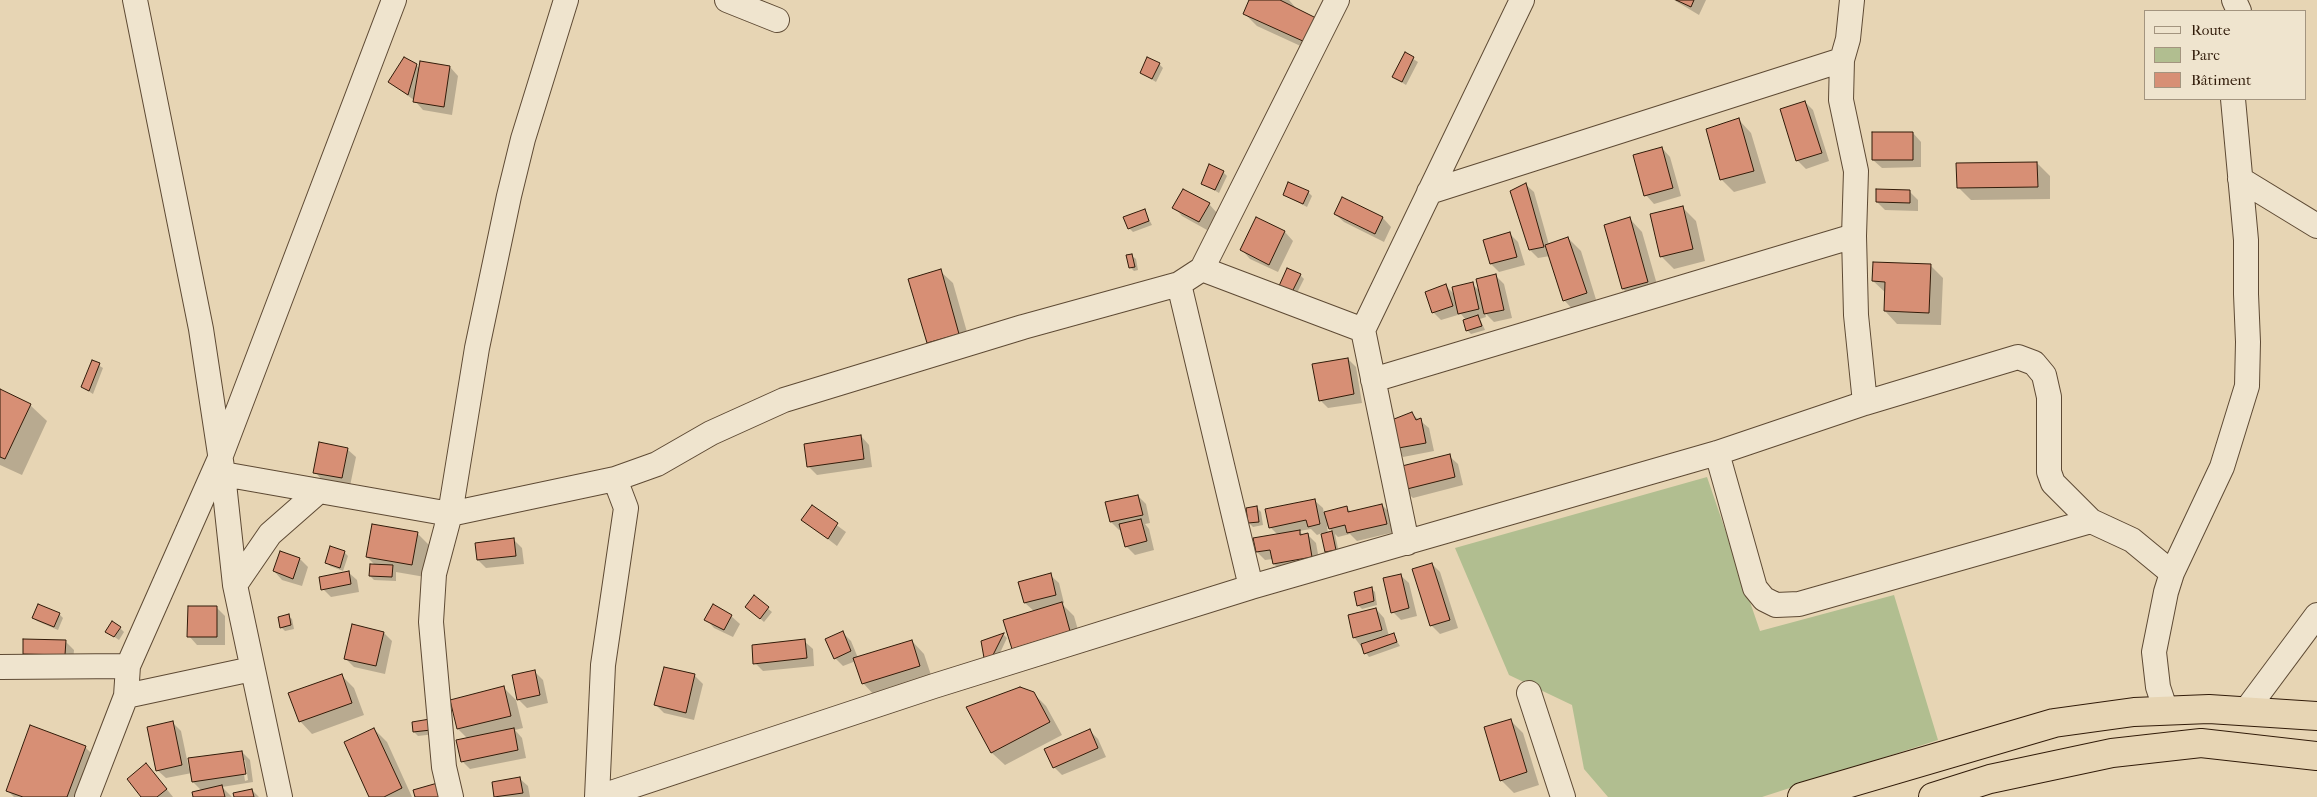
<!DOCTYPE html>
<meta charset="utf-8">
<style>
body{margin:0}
#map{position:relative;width:2317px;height:797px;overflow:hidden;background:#e7d5b4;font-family:"IM FELL French Canon",serif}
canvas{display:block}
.legend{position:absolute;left:2144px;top:10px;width:162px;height:90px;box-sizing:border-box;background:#efe4ce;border:1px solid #a3947f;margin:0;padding:6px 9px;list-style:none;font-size:15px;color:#311b09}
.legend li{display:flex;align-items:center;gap:10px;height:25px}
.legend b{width:25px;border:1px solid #a3947f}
</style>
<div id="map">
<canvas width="2317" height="797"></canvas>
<ul class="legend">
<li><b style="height:6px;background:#efe4ce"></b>Route</li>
<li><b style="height:14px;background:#b1be90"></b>Parc</li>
<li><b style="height:14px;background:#d78f75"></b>Bâtiment</li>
</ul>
</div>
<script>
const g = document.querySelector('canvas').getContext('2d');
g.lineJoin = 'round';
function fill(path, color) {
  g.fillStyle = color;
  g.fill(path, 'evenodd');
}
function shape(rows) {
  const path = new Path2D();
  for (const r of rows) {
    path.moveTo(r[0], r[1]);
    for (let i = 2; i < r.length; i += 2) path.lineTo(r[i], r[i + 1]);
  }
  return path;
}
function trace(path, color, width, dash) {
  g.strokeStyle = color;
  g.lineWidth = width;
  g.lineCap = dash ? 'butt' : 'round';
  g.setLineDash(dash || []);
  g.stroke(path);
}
const green = shape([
 [1707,477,1760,631,1894,595,1938,740,1762,797,1608,797,1584,769,1572,705,1509,675,1455,548]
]);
const shadow = shape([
 [1251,0,1289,0,1295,7,1294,9,1318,54,1257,26,1244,13],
 [1674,0,1706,0,1699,15],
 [1405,54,1418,62,1406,85,1393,77],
 [1159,64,1163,68,1156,82,1141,73],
 [416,65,420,69,450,67,458,76,452,115,423,110,415,101,390,82],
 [1805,102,1813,110,1829,161,1806,169,1797,160],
 [1739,120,1751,133,1766,183,1734,192,1722,180,1707,130],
 [1913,133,1921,142,1921,167,1882,168,1873,160],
 [1662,148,1670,157,1681,196,1654,204,1646,195],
 [2037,163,2050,176,2050,199,1971,200,1958,187],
 [1223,172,1227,176,1219,193,1202,183],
 [1525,184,1534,192,1549,245,1568,238,1581,251,1598,306,1576,313,1564,300,1550,256,1538,258,1530,250],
 [1909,191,1918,200,1918,211,1885,210,1877,202],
 [1308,192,1312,196,1307,207,1284,195],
 [1343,199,1383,218,1391,227,1384,242,1344,222,1335,214],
 [1209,204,1217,213,1207,230,1182,216,1174,207],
 [1683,208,1696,221,1705,261,1674,269,1661,256],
 [1144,210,1152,225,1133,232,1129,228],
 [1257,219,1285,232,1293,241,1278,272,1250,259,1242,250],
 [1630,219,1642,232,1660,295,1636,301,1623,289],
 [1510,234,1518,242,1525,265,1499,272,1491,264],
 [1132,256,1136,259,1138,270,1134,271,1130,267],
 [1930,265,1943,278,1941,325,1897,324,1885,311,1886,293,1873,281],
 [940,271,953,283,971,346,941,355,928,343,910,280],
 [1300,275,1304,279,1296,295,1285,290],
 [1495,275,1504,284,1512,318,1494,322,1485,313,1486,317,1480,319,1485,330,1471,334,1467,330,1466,320,1461,314,1441,320,1433,312,1446,286,1455,295,1472,284,1481,292],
 [1348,359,1356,367,1362,403,1328,408,1320,400],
 [93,362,103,368,93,394,82,387],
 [0,391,30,405,47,421,22,475,0,465],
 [1412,414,1429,428,1434,451,1403,457,1395,448],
 [861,436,869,445,872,467,817,475,809,467],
 [347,449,356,457,350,486,323,481,315,472],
 [1449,456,1458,464,1463,485,1413,498,1404,490],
 [1138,496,1146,504,1150,523,1145,524,1149,529,1154,550,1135,555,1126,546,1122,530,1119,530,1111,522,1107,503],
 [1314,500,1323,508,1324,513,1347,508,1351,512,1382,505,1390,513,1395,532,1357,541,1350,534,1338,537,1335,534,1339,553,1330,555,1326,551,1322,533,1317,535,1311,529,1299,531,1303,535,1308,535,1316,543,1320,565,1282,572,1274,564,1273,559,1265,560,1257,552,1278,535,1270,527],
 [1327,526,1333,532,1328,534],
 [812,507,846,532,837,546,803,520],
 [1257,508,1261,512,1263,525,1253,527,1249,523],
 [418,534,430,546,425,577,396,572,396,581,374,580,370,576,376,566,367,557],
 [513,539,522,548,524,564,486,568,478,560,476,544],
 [344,552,348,556,343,571,330,566,326,562],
 [300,559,308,567,302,586,282,580,274,571],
 [1432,564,1440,572,1458,628,1440,634,1432,626,1414,570],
 [348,572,357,580,359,592,331,597,323,589],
 [1050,575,1059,583,1064,603,1062,604,1074,616,1082,644,1025,661,1013,648,1035,612,1025,603],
 [1400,575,1409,583,1417,616,1401,620,1393,612],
 [1371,588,1375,592,1377,605,1362,609,1358,605],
 [754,597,772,612,764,622,751,610],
 [217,608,225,616,225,645,197,645,189,636],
 [1376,609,1384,618,1389,636,1393,635,1400,646,1369,657,1354,637],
 [59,614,63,618,58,630,37,621,34,618],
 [288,616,292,619,294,629,285,631,281,627],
 [731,616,740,624,733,637,714,628,706,619],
 [120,628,124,632,119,640,107,632],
 [842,632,851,641,858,658,912,641,924,654,932,678,875,696,863,683,856,661,843,666,835,658],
 [384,633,392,641,385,674,354,667,345,658],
 [1004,635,1007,638,991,672,982,642],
 [65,641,74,650,73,663,32,662,24,654],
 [804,641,813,649,814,666,763,671,755,663],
 [535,672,543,680,548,703,527,708,518,699],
 [341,675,354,688,364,715,312,734,300,721],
 [694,675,703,684,694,720,664,713,656,705],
 [504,688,516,700,523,728,515,730,522,738,526,758,470,769,462,761,468,739,458,729],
 [1033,693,1046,706,1062,735,1005,765,992,753,968,707],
 [1510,720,1523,733,1539,785,1514,793,1501,780],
 [173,723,181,731,189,769,242,752,250,760,253,782,222,787,232,797,194,797,202,791,193,782,192,773,166,778,157,770],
 [242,760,245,760,248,780,245,781],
 [413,723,434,724,435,734,418,736,414,732],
 [374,729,387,742,412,797,371,797],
 [1090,731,1098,739,1106,757,1062,775,1054,767],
 [85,747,98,760,84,797,14,797,7,790],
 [154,773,173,797,143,797],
 [519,778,528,786,530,797,495,797,493,783],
 [252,790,259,797,236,797]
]);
const building = shape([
 [1249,0,1280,0,1316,18,1305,42,1243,14,1249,0],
 [1676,0,1694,0,1691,7,1676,0],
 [1405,52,1414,57,1402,82,1392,77,1405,52],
 [404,57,417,64,408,95,388,82,404,57],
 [1147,57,1160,63,1152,79,1140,73,1147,57],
 [420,61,450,66,444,107,413,102,420,61],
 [1805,101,1822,153,1796,161,1780,109,1805,101],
 [1739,118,1754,171,1720,180,1706,129,1739,118],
 [1872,132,1913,132,1913,160,1872,160,1872,132],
 [1662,147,1673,188,1644,196,1633,155,1662,147],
 [2037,162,2038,187,1957,188,1956,163,2037,162],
 [1209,164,1224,171,1215,190,1201,184,1209,164],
 [1288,182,1309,191,1303,204,1283,195,1288,182],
 [1526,183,1544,247,1529,250,1510,191,1526,183],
 [1183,189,1210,203,1199,222,1172,208,1183,189],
 [1876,189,1910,190,1910,203,1876,202,1876,189],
 [1342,197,1383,217,1375,234,1334,214,1342,197],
 [1683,206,1693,249,1660,257,1650,214,1683,206],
 [1145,209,1149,221,1128,229,1123,217,1145,209],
 [1256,217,1285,231,1269,265,1240,250,1256,217],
 [1630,217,1648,282,1622,289,1604,225,1630,217],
 [1510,232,1517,257,1490,264,1483,240,1510,232],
 [1568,237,1587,293,1563,301,1545,245,1568,237],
 [1132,254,1135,267,1129,268,1126,255,1132,254],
 [1873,262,1931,264,1929,313,1884,311,1885,282,1872,281,1873,262],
 [1287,268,1301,274,1292,292,1279,286,1287,268],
 [941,269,959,334,927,343,908,279,941,269],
 [1496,274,1504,310,1484,314,1476,279,1496,274],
 [1473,282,1479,309,1458,314,1452,287,1473,282],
 [1446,284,1453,306,1432,313,1425,292,1446,284],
 [1478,315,1482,326,1466,331,1463,320,1478,315],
 [1348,358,1354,394,1319,401,1312,364,1348,358],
 [92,360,100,363,89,391,81,387,92,360],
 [0,389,31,404,5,459,0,457,0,389],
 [1412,412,1416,420,1421,418,1426,443,1393,449,1389,421,1412,412],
 [861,435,864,459,807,467,804,444,861,435],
 [319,442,348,448,342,478,313,473,319,442],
 [1450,454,1455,477,1403,490,1398,467,1450,454],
 [1138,495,1143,515,1110,522,1105,502,1138,495],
 [1315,499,1320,524,1308,527,1306,520,1269,528,1265,509,1315,499],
 [1382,504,1387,524,1347,533,1345,525,1329,529,1324,512,1347,506,1348,512,1382,504],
 [812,505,838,523,828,539,801,520,812,505],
 [1257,506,1259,522,1248,523,1246,508,1257,506],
 [1141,519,1147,541,1125,547,1119,524,1141,519],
 [372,524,418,532,412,565,366,557,372,524],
 [1300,530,1300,535,1308,533,1312,557,1273,564,1270,550,1256,552,1253,538,1300,530],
 [1332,531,1336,550,1325,552,1321,534,1332,531],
 [514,538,516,556,477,560,475,543,514,538],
 [330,546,345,551,340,568,325,563,330,546],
 [280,551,300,558,293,579,273,571,280,551],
 [1432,563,1450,620,1430,626,1412,569,1432,563],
 [370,564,393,565,392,577,369,576,370,564],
 [349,571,351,584,321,590,319,577,349,571],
 [1051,573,1056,595,1024,603,1018,582,1051,573],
 [1401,574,1409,608,1391,613,1383,578,1401,574],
 [1372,587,1374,601,1357,606,1354,592,1372,587],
 [754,595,769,607,760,619,745,607,754,595],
 [1062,602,1070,631,1012,649,1003,620,1062,602],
 [38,604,60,613,54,627,32,618,38,604],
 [713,604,732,615,724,630,704,620,713,604],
 [188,606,217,606,217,637,187,637,188,606],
 [1376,608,1382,630,1353,638,1348,615,1376,608],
 [289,614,291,625,280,628,278,617,289,614],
 [112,621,121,627,114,637,105,632,112,621],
 [352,624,384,632,376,666,344,659,352,624],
 [843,631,851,651,834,659,825,639,843,631],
 [1004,633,986,669,981,641,1004,633],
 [1394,633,1397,642,1364,654,1361,644,1394,633],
 [23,639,66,640,65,655,23,654,23,639],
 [805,639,807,658,753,664,752,645,805,639],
 [912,640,920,666,862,684,853,658,912,640],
 [664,667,695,674,686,713,654,705,664,667],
 [535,670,540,695,517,700,512,675,535,670],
 [342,674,352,703,299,722,288,693,342,674],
 [504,686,511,716,457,729,450,700,504,686],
 [1020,687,1034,692,1050,722,991,753,966,707,1020,687],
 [430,719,431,730,413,732,412,722,430,719],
 [1511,719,1527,772,1500,781,1484,727,1511,719],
 [173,721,182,765,156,771,147,727,173,721],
 [30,725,86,746,67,797,23,797,6,791,30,725],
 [374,728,402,788,384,797,369,797,344,742,374,728],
 [514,728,518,750,461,762,456,740,514,728],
 [1090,729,1098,748,1053,768,1044,749,1090,729],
 [242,751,246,774,192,782,188,758,242,751],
 [146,763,167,789,157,797,141,797,127,779,146,763],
 [520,777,523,793,494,797,492,782,520,777],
 [441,782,446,797,415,797,413,790,441,782],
 [222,785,225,797,193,797,192,792,222,785],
 [252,789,254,797,234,797,233,793,252,789]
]);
const minor = shape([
 [135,0,201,329,223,474,235,585,280,797],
 [727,0,777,20],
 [1852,0,1848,39,1842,60,1841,100,1856,171,1854,236,1856,315,1865,403],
 [2234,0,2239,11],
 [2240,179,2317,226],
 [1429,192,1842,60],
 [1202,269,1363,330],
 [1179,284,1251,587],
 [1373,380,1854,236],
 [1717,453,1755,588,1764,599,1776,605,1799,604,2091,521],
 [223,474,450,514,615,479,657,464,711,433,784,400,1023,327,1179,284,1202,269,1337,0],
 [1407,543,1363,330,1522,0],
 [235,585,270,534,319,491],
 [0,667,128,666,220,458,394,0],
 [1529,693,1563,797],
 [126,696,252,669],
 [2166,711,2158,687,2154,652,2166,592,2172,573,2222,467,2247,386,2248,342,2246,294,2246,240,2233,99],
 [2244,713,2317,615],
 [87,797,126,696,128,666],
 [451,797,444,767,431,622,434,574,450,514,477,348,509,196,523,139,566,0],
 [597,797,603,665,626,508,615,479],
 [599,797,934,686,1251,587,1717,453,1865,403,2018,357,2034,363,2044,375,2049,397,2049,472,2053,483,2091,521,2132,540,2172,573]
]);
const highway = shape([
 [1802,797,2054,723,2134,712,2209,709,2317,716],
 [1933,797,1990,779,2112,753,2201,743,2317,756]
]);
fill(green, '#b1be90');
fill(shadow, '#0003');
fill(building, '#d78f75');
trace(building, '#311b09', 1);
trace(minor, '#5e4a34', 26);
trace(highway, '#311b09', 30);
trace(minor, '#efe4ce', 24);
trace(highway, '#e7d5b4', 28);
</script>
